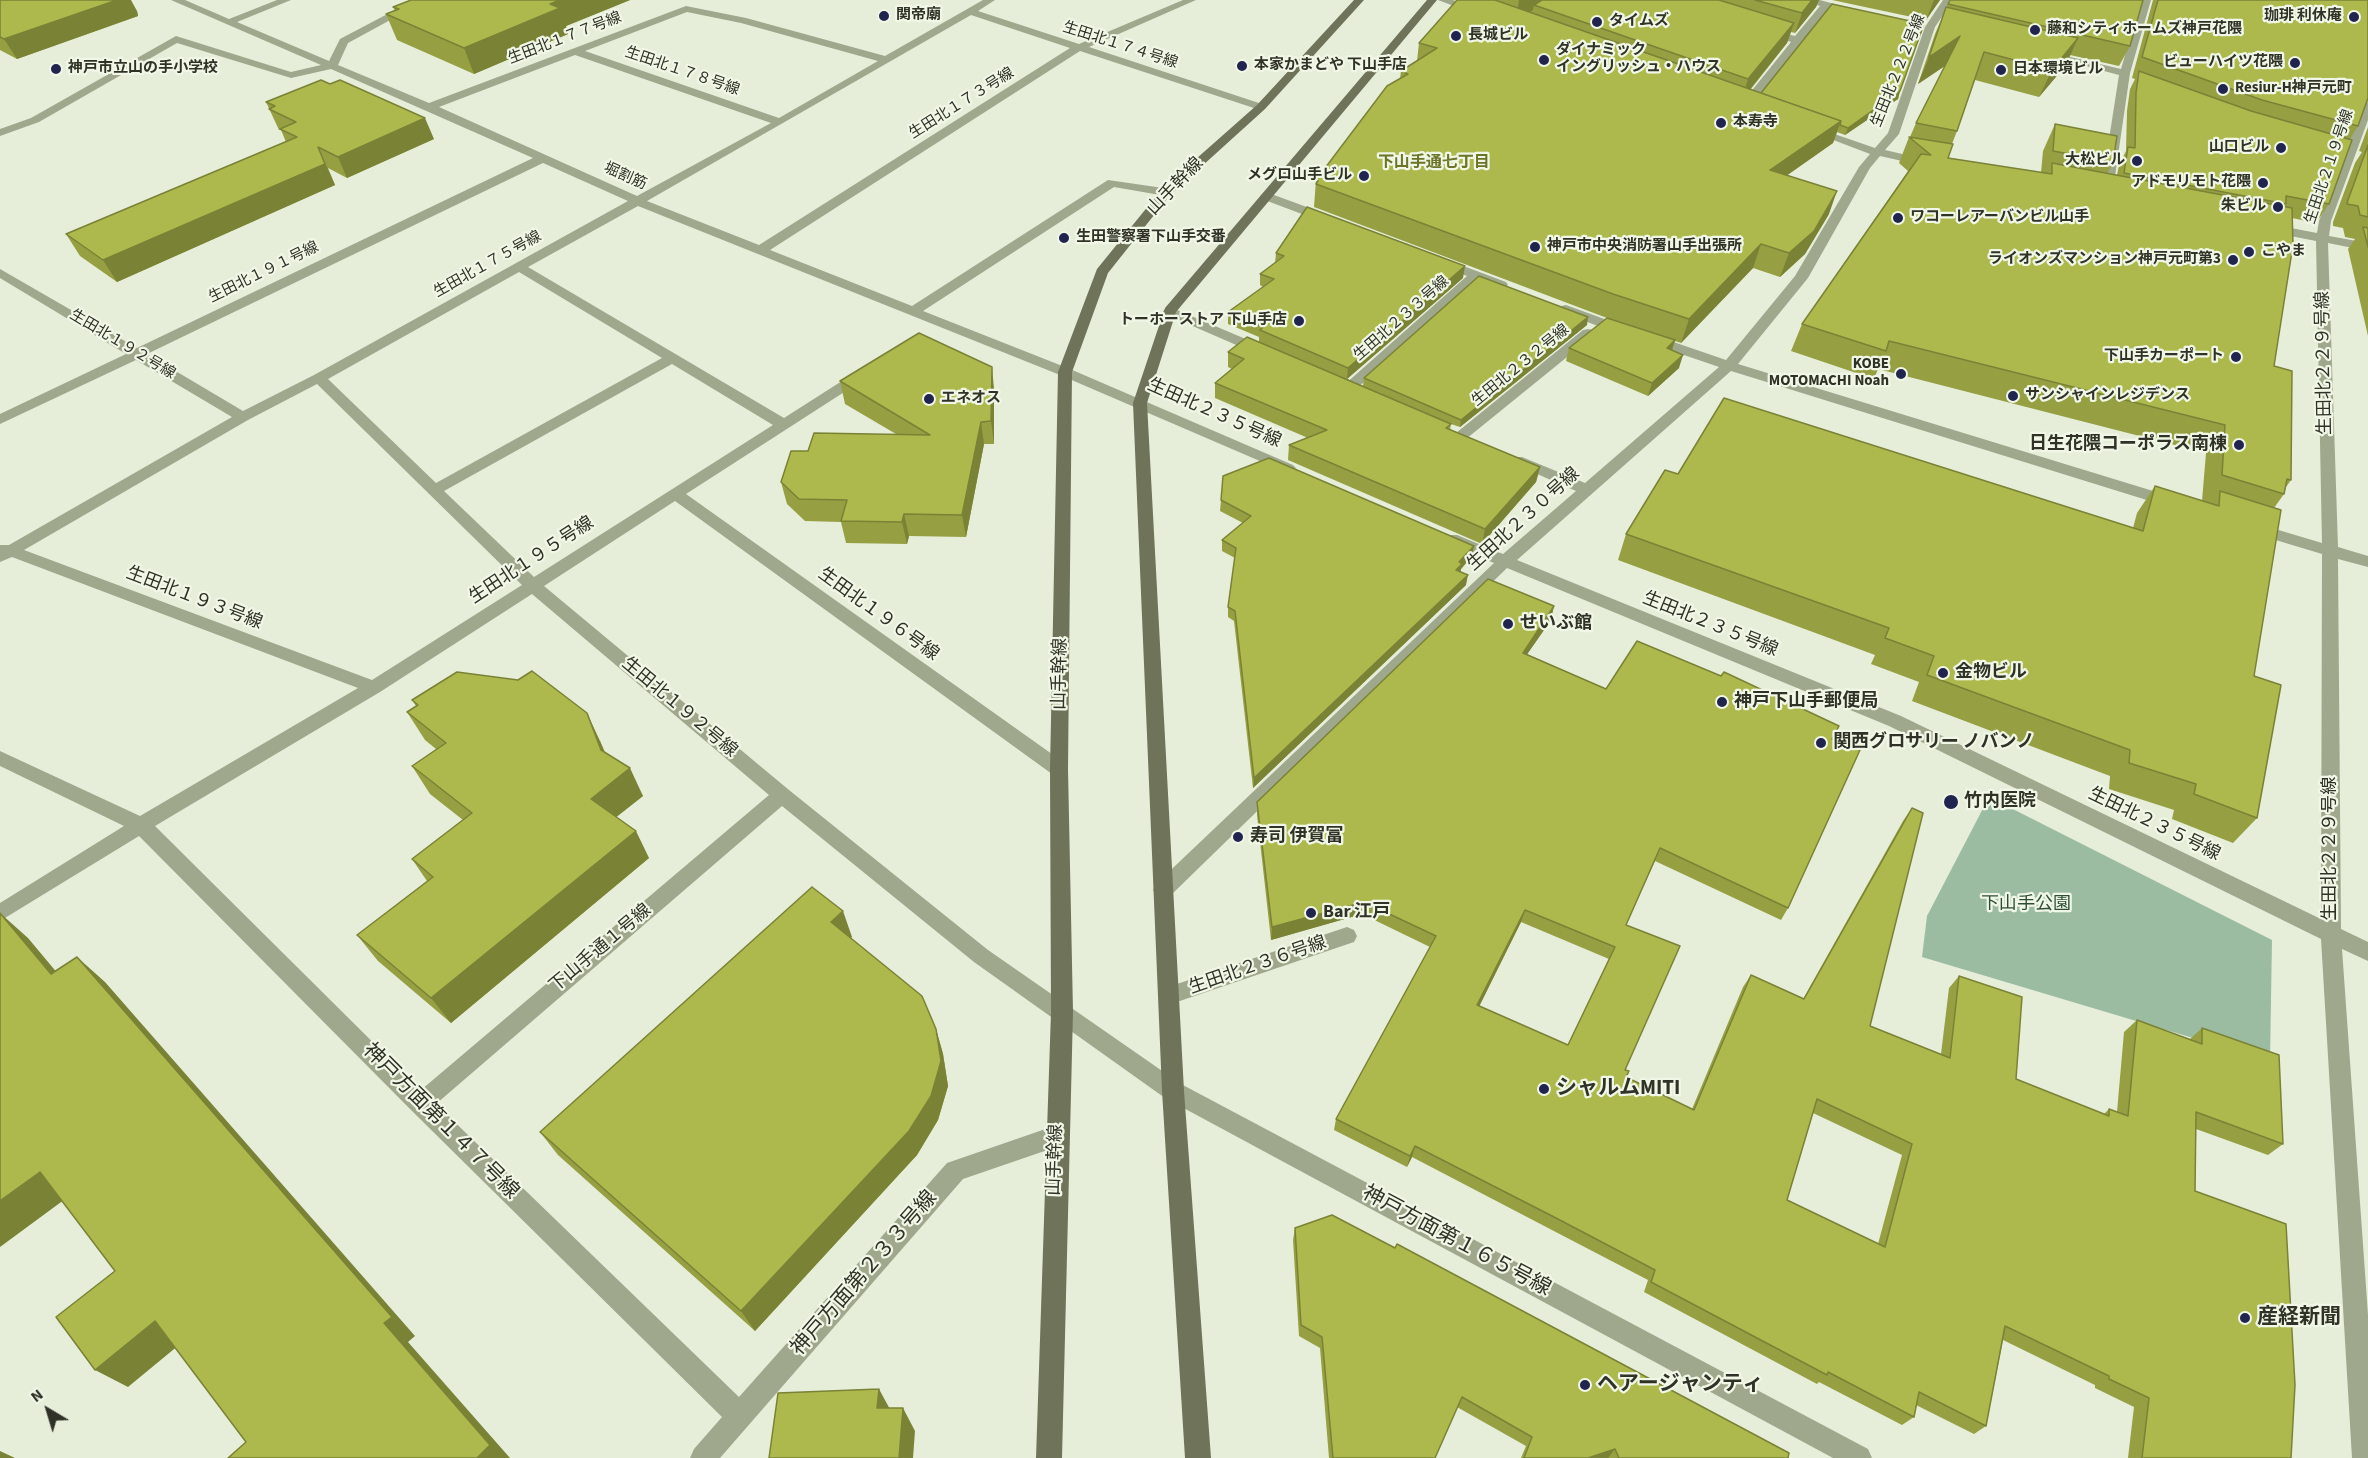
<!DOCTYPE html>
<meta charset="utf-8">
<style>
body{margin:0}
#map{position:relative;width:2368px;height:1458px;overflow:hidden;background:#e6eeda;font-family:"Source Sans 3",sans-serif}
canvas{display:block}
.north{position:absolute;left:18px;top:1380px;width:60px;height:60px;-webkit-text-stroke:4px #f0f7e6;paint-order:stroke;rotate:322deg;font-size:16px;font-weight:700;line-height:24px;text-align:center;color:#303227}
.north::after{content:'';display:block;margin:auto;width:21px;height:27px;background:#303227;clip-path:polygon(50% 0,100% 100%,50% 72%,0 100%)}
</style>
<div id="map">
<canvas width="2368" height="1458"></canvas>
<div class="north">N</div>
</div>
<script>
const g = document.querySelector('canvas').getContext('2d');
g.lineJoin = 'round';
function fill(path, color) {
  g.fillStyle = color;
  g.fill(path, 'evenodd');
}
function shape(rows) {
  const path = new Path2D();
  for (const r of rows) {
    path.moveTo(r[0], r[1]);
    for (let i = 2; i < r.length; i += 2) path.lineTo(r[i], r[i + 1]);
  }
  return path;
}
function trace(path, color, width, dash) {
  g.strokeStyle = color;
  g.lineWidth = width;
  g.lineCap = dash ? 'butt' : 'round';
  g.setLineDash(dash || []);
  g.stroke(path);
}
function write(font, color, halo, rows, align = 'center') {
  g.font = font + ' "Source Sans 3","Noto Sans JP",sans-serif';
  g.lineWidth = 4.5;
  g.setLineDash([]);
  g.textBaseline = 'middle';
  g.strokeStyle = halo;
  g.fillStyle = color;
  for (const [text, x, y, turn = 0] of rows) {
    g.save();
    g.translate(x, y);
    g.rotate((+turn || 0) * Math.PI / 180);
    g.textAlign = isNaN(turn) ? turn : align;
    if (halo) g.strokeText(text, 0, 0);
    g.fillText(text, 0, 0);
    g.restore();
  }
}
const green = shape([
 [1989,797,2272,940,2270,1061,1922,957,1927,916]
]);
const minor = shape([
 [171,0,185,0,229,19,277,0,291,0,237,22,329,61,340,39,414,0,427,0,348,43,338,65,429,103,686,6,746,18,885,56,983,0,995,0,978,11,1079,44,1183,0,1196,0,1089,47,1265,105,1265,109,1257,109,1080,51,770,250,912,306,1108,180,1170,189,1170,195,1166,196,1114,187,923,311,1070,369,1293,465,1296,468,1293,471,1283,471,1060,375,638,206,528,267,784,418,856,372,866,372,868,375,866,378,686,494,1066,764,1068,769,1066,774,1059,776,1052,774,675,501,544,586,789,790,988,950,1181,1084,1868,1449,1872,1458,1833,1458,1165,1098,974,962,782,806,436,1104,739,1397,947,1163,1057,1125,1065,1128,1068,1136,1065,1144,963,1179,720,1458,690,1458,694,1449,722,1417,412,1111,139,836,0,921,0,903,124,826,0,766,0,751,140,816,358,688,12,557,0,562,0,545,9,545,232,417,136,360,0,424,0,414,126,354,0,278,0,269,137,348,533,158,331,69,291,78,177,43,39,122,0,136,0,129,31,118,176,36,291,72,321,65,171,0],
 [687,12,741,23,878,61,779,118,585,51,687,12],
 [971,15,1070,48,759,245,647,201,971,15],
 [575,55,771,123,637,196,439,107,575,55],
 [543,163,628,201,314,375,243,411,147,354,543,163],
 [519,272,662,358,436,483,328,379,519,272],
 [672,364,773,425,534,577,444,491,672,364],
 [317,384,522,585,372,680,24,550,248,420,317,384],
 [532,594,769,795,421,1090,155,826,380,692,532,594],
 [1438,0,1453,0,1481,11,1472,13,1438,0],
 [1802,0,1820,0,1860,11,1855,14,1829,8,1749,108,1741,108,1741,104,1791,42,1760,31,1765,28,1795,36,1820,6,1802,0],
 [1943,0,1953,0,1935,27,1899,134,1885,150,1928,160,1930,162,1924,166,1880,156,1870,168,1808,278,1738,364,2176,498,2179,502,2176,506,2166,506,1731,371,1517,560,1901,716,2321,919,2322,554,2249,532,2247,528,2249,524,2255,523,2322,543,2316,241,2270,232,2264,228,2270,224,2317,233,2319,221,2362,105,2368,102,2368,120,2331,221,2329,236,2368,243,2368,251,2328,243,2338,547,2368,556,2368,567,2338,559,2341,929,2368,942,2368,961,2342,949,2368,1315,2368,1458,2352,1458,2321,939,1889,726,1507,568,1170,896,1163,898,1156,896,1153,890,1156,884,1494,563,1445,543,1443,539,1445,535,1457,535,1503,554,1576,491,1512,463,1509,460,1512,457,1522,457,1585,483,1719,367,1646,342,1644,339,1646,336,1656,336,1726,360,1795,276,1859,167,1870,154,1807,130,1813,127,1817,128,1875,148,1888,133,1925,27,1943,0],
 [2141,0,2151,0,2130,73,2112,197,2106,201,2100,197,2119,75,2040,54,2045,51,2121,69,2141,0],
 [1266,192,1331,216,1333,219,1331,222,1323,222,1262,199,1260,196,1266,192],
 [1442,258,1506,282,1508,285,1501,289,1478,280,1354,391,1344,391,1342,388,1344,385,1467,276,1437,265,1436,262,1437,259,1442,258],
 [1566,305,1629,328,1631,331,1629,334,1619,334,1561,312,1559,309,1561,306,1566,305],
 [1170,307,1267,348,1269,351,1267,354,1257,354,1165,314,1163,311,1170,307],
 [1588,329,1593,330,1595,333,1593,336,1466,439,1456,439,1454,436,1456,433,1583,330,1588,329],
 [1347,927,1354,930,1357,936,1354,942,1168,1005,1161,1003,1158,996,1161,989,1168,987,1347,927]
]);
const major = shape([
 [1354,0,1364,0,1265,109,1170,195,1108,273,1072,372,1068,769,1073,1012,1062,1458,1036,1458,1051,1012,1050,769,1058,372,1097,269,1162,189,1257,105,1354,0],
 [1427,0,1437,0,1176,312,1147,403,1184,1091,1211,1458,1185,1458,1162,1091,1133,403,1165,308,1427,0]
]);
const wall = shape([
 [0,0,137,11,138,16,17,59,0,50],
 [411,0,630,0,566,26,568,34,474,74,397,40,386,14,395,11,393,7],
 [1457,0,1819,0,1816,7,1795,33,1791,32,1787,43,1751,89,1761,93,1900,91,1898,99,1845,135,1837,132,1833,143,1787,175,1829,214,1805,254,1780,277,1753,268,1681,343,1675,341,1672,350,1679,368,1648,396,1566,361,1569,348,1607,318,1314,207,1316,180,1400,79,1401,71,1417,61,1419,43],
 [1832,0,1940,0,1926,20],
 [2153,0,2368,0,2368,101,2367,102,2358,126,2350,139,2329,204,2316,223,2292,218,2274,366,2291,480,2286,487,2284,494,2274,508,2254,676,2257,818,2233,843,2172,819,2174,810,2109,789,2110,776,1912,701,1919,682,1871,664,1875,655,1618,560,1626,534,1678,474,2133,528,2137,513,2155,486,2202,501,2206,453,1878,369,1874,379,1791,351,1802,324,1908,171,1899,163,1909,137,1910,137,1916,123,1945,66,1918,84,1935,34,1948,4,2130,46,2119,66,2070,55,2066,65,2039,97,1975,80,1957,131,1952,144,1948,158,2041,173,2043,151,2055,124,2113,162,2107,174,2117,175,2119,165,2126,151,2127,111,2130,89,2135,79,2132,78],
 [266,102,434,139,347,178,328,168,335,185,117,282,80,256,66,234,286,142,281,130,279,130],
 [2368,127,2368,336,2348,249,2355,239,2345,237,2343,228,2333,226,2333,222,2355,163,2362,152,2359,151],
 [1276,253,1463,278,1347,379,1363,386,1364,378,1587,325,1460,427,1451,424,1450,430,1540,467,1536,482,1482,544,1288,460,1289,445,1308,438,1215,398,1215,383,1232,369,1228,367,1228,352,1259,342,1259,337,1228,324,1228,312,1263,287,1260,285,1260,274,1275,263],
 [840,381,994,389,994,444,984,444,966,537,909,536,907,544,846,543,841,522,805,521,787,504,781,482,808,451,896,434,845,404],
 [1221,500,1474,546,1472,556,1461,569,1460,572,1466,585,1253,788,1234,621,1228,617,1228,607,1235,558,1222,551,1222,540,1243,523,1220,511],
 [1551,620,1527,654,1606,689,1832,739,1788,908,1781,920,1655,861,1626,925,1625,1070,1626,1077,1692,1109,1743,987,1751,975,1803,999,1903,821,1912,808,1870,1026,1941,1054,1949,988,1959,976,2016,1079,2104,1114,2109,1109,2117,1112,2124,1032,2137,1020,2190,1039,2202,1028,2283,1144,2268,1155,2196,1129,2195,1191,2291,1458,2128,1458,2134,1407,2095,1388,2095,1385,2003,1340,1986,1426,1974,1434,1916,1405,1914,1417,1902,1425,1819,1382,1817,1384,1644,1292,1648,1280,1550,1229,1412,1157,1407,1167,1334,1130,1336,1119,1430,947,1362,914,1271,940,1257,815,1257,802],
 [1521,922,1609,959,1568,1045,1479,1006],
 [1813,1113,1902,1155,1878,1244,1787,1200],
 [412,700,600,741,605,752,643,796,616,817,649,858,451,1023,378,961,357,935,427,881,412,859,463,820,430,794,412,766,436,749,425,740,407,712,416,706],
 [852,937,851,938,936,1029,943,1054,948,1086,938,1120,917,1155,755,1331,558,1155,540,1132],
 [1295,1228,1788,1458,1521,1458,1526,1446,1457,1407,1435,1458,1329,1458,1320,1348,1299,1336,1293,1240]
]);
const shadedWall = shape([
 [117,0,131,0,137,11,138,16,17,59,4,39],
 [560,0,630,0,566,26,568,34,474,74,464,48,550,4],
 [1519,0,1552,0,1534,5,1533,10,1516,20],
 [1812,0,1819,0,1816,7,1795,33,1802,13],
 [1934,0,1940,0,1926,20],
 [1794,23,1787,43,1742,99,1748,79],
 [1960,36,1949,63,1918,84,1929,57],
 [2078,38,2066,65,2039,97,2052,70],
 [1900,91,1898,99,1845,135,1848,128],
 [425,118,434,139,347,178,338,157],
 [1841,121,1833,143,1762,193,1770,170],
 [318,147,335,185,117,282,103,260],
 [1837,191,1829,214,1805,254,1780,277,1789,253],
 [1761,244,1753,268,1681,343,1689,319],
 [1465,266,1463,278,1347,379,1348,368],
 [1588,317,1587,325,1460,427,1461,420],
 [1675,340,1671,353,1667,348],
 [1683,355,1679,368,1648,396,1652,383],
 [992,367,994,389,994,444,991,421],
 [981,422,984,444,966,537,962,515],
 [1540,467,1536,482,1482,544,1485,529],
 [904,514,909,536,907,544,902,522],
 [1474,546,1472,556,1461,569,1460,574,1456,570,1459,562],
 [1468,575,1466,585,1253,788,1254,778],
 [1554,606,1551,620,1519,666,1523,653],
 [587,713,600,741,615,778,601,750],
 [630,768,643,796,605,826,591,799],
 [636,831,649,858,451,1023,431,998],
 [1364,902,1362,914,1271,940,1272,927],
 [1525,910,1521,922,1474,1017,1477,1005],
 [843,911,852,937,840,948,831,922],
 [0,913,28,938,79,999,51,974],
 [77,957,105,982,415,1336,408,1342,510,1458,477,1458],
 [936,1029,943,1054,948,1086,938,1120,917,1155,755,1331,741,1311],
 [1415,1146,1412,1157,1407,1167,1410,1156],
 [40,1172,72,1194,0,1247,0,1201],
 [155,1321,185,1340,128,1387,95,1370],
 [879,1389,892,1413,877,1408],
 [903,1408,915,1431,913,1458,899,1458],
 [1615,1449,1608,1458,1588,1458],
 [0,1451,15,1458,0,1458]
]);
const building = shape([
 [0,0,117,0,4,39,0,37,0,0],
 [411,0,560,0,550,4,560,8,464,48,386,14,399,9,393,7,411,0],
 [1457,0,1495,0,1841,121,1770,170,1837,191,1814,231,1789,253,1761,244,1689,319,1613,294,1316,184,1318,181,1316,180,1387,86,1408,74,1401,71,1437,48,1419,43,1457,0],
 [1542,0,1719,0,1794,23,1748,79,1534,5,1542,0],
 [1755,0,1812,0,1802,13,1755,0],
 [1950,0,2143,0,2130,46,1948,4,1950,0],
 [2158,0,2368,0,2368,98,2358,126,2262,100,2142,57,2158,0],
 [1832,4,1924,24,1900,91,1848,128,1840,125,1841,121,1761,93,1832,4],
 [1946,7,2078,38,2052,70,1984,52,1957,131,1916,123,1960,36,1929,57,1946,7],
 [2139,71,2251,111,2352,140,2329,204,2286,196,2286,204,2124,173,2128,147,2135,148,2136,93,2139,71],
 [321,80,330,84,340,80,425,118,338,157,318,147,325,164,103,260,66,234,297,137,280,129,296,122,269,109,275,106,266,102,321,80],
 [2055,124,2117,136,2113,162,2053,151,2055,124],
 [1909,137,1953,144,1948,158,2052,174,2052,163,2292,208,2293,245,2274,366,2292,371,2291,480,2287,479,2284,494,2222,475,2225,425,1889,341,1886,351,1802,324,1921,154,1931,155,1909,137],
 [2368,145,2368,217,2360,215,2358,206,2347,204,2348,200,2368,145],
 [1307,207,1465,266,1348,368,1260,330,1263,327,1228,312,1274,279,1260,274,1284,256,1276,253,1307,207],
 [2363,227,2368,228,2368,247,2363,227],
 [1479,276,1588,317,1461,420,1364,378,1479,276],
 [1607,318,1675,340,1667,348,1683,355,1652,383,1569,348,1607,318],
 [919,333,992,367,991,421,981,422,962,515,904,514,902,522,841,521,847,500,799,499,781,482,791,451,808,451,814,433,930,435,840,381,919,333],
 [1247,337,1451,424,1446,428,1540,467,1485,529,1289,445,1327,430,1215,383,1244,359,1228,352,1247,337],
 [1724,398,2143,531,2155,486,2219,506,2220,491,2281,510,2254,676,2281,685,2257,818,2194,794,2196,784,2129,763,2130,750,1927,675,1934,656,1885,638,1889,628,1626,534,1665,470,1678,474,1724,398],
 [1269,458,1474,546,1459,562,1462,564,1456,570,1468,575,1254,778,1235,611,1228,607,1236,548,1222,540,1251,516,1221,500,1223,476,1269,458],
 [1488,579,1554,606,1523,653,1606,689,1637,641,1721,676,1724,672,1839,726,1832,739,1860,750,1788,908,1660,848,1626,925,1680,946,1625,1070,1629,1071,1626,1077,1694,1110,1751,975,1804,999,1912,808,1923,813,1870,1026,1950,1058,1959,976,2022,997,2016,1079,2109,1116,2109,1109,2128,1116,2137,1020,2202,1044,2202,1028,2279,1055,2283,1144,2196,1112,2195,1191,2286,1224,2295,1385,2291,1458,2142,1458,2149,1398,2109,1379,2109,1376,2005,1326,1986,1426,1919,1392,1914,1417,1828,1372,1827,1375,1651,1282,1655,1270,1556,1218,1415,1146,1410,1156,1336,1119,1436,936,1364,902,1272,927,1257,802,1488,579],
 [1525,910,1615,947,1568,1045,1477,1005,1525,910],
 [1817,1099,1912,1144,1885,1247,1787,1200,1817,1099],
 [532,671,587,713,601,750,630,768,591,799,636,831,431,998,357,935,433,877,412,859,472,813,412,766,446,743,407,712,418,705,412,700,457,672,518,680,532,671],
 [812,887,843,911,831,922,922,996,936,1029,941,1061,931,1096,909,1131,741,1311,540,1132,812,887],
 [0,913,51,974,77,957,392,1317,384,1323,490,1445,477,1458,228,1458,246,1442,155,1321,95,1370,56,1317,115,1271,40,1172,0,1201,0,913],
 [1332,1215,1395,1248,1397,1244,1789,1453,1788,1458,1619,1458,1615,1449,1588,1458,1524,1458,1532,1437,1462,1397,1435,1458,1333,1458,1322,1337,1301,1325,1295,1228,1332,1215],
 [879,1389,877,1408,903,1408,899,1458,769,1458,778,1393,879,1389]
]);
const markers = [
 [884,16,6,"#21244f"],
 [2354,17,6,"#21244f"],
 [1597,22,6,"#21244f"],
 [2035,30,6,"#21244f"],
 [1456,36,6,"#21244f"],
 [1544,60,6,"#21244f"],
 [2295,63,6,"#21244f"],
 [1242,66,6,"#21244f"],
 [56,69,6,"#21244f"],
 [2001,70,6,"#21244f"],
 [2223,89,6,"#21244f"],
 [1721,123,6,"#21244f"],
 [2281,148,6,"#21244f"],
 [2137,161,6,"#21244f"],
 [1364,176,6,"#21244f"],
 [2263,183,6,"#21244f"],
 [2278,207,6,"#21244f"],
 [1898,218,6,"#21244f"],
 [1064,238,6,"#21244f"],
 [1535,247,6,"#21244f"],
 [2249,252,6,"#21244f"],
 [2233,260,6,"#21244f"],
 [1299,321,6,"#21244f"],
 [2236,357,6,"#21244f"],
 [1901,374,6,"#21244f"],
 [2013,396,6,"#21244f"],
 [929,399,6,"#21244f"],
 [2239,445,6,"#21244f"],
 [1508,624,6,"#21244f"],
 [1943,673,6,"#21244f"],
 [1722,702,6,"#21244f"],
 [1821,743,6,"#21244f"],
 [1951,802,8,"#21244f"],
 [1238,837,6,"#21244f"],
 [1311,913,6,"#21244f"],
 [1544,1089,6,"#21244f"],
 [2245,1318,6,"#21244f"],
 [1585,1385,6,"#21244f"]
];
const farPoinames = [
 ["関帝廟",896,16],
 ["珈琲 利休庵",2342,17,"right"],
 ["タイムズ",1609,22],
 ["藤和シティホームズ神戸花隈",2047,30],
 ["長城ビル",1468,36],
 ["ダイナミック",1556,51],
 ["イングリッシュ・ハウス",1556,68],
 ["ビューハイツ花隈",2283,63,"right"],
 ["本家かまどや 下山手店",1254,66],
 ["神戸市立山の手小学校",68,69],
 ["日本環境ビル",2013,70],
 ["Resiur-H神戸元町",2235,89],
 ["本寿寺",1733,123],
 ["山口ビル",2269,148,"right"],
 ["大松ビル",2125,161,"right"],
 ["メグロ山手ビル",1352,176,"right"],
 ["アドモリモト花隈",2251,183,"right"],
 ["朱ビル",2266,207,"right"],
 ["ワコーレアーバンビル山手",1910,218],
 ["生田警察署下山手交番",1076,238],
 ["神戸市中央消防署山手出張所",1547,247],
 ["こやま",2261,252],
 ["ライオンズマンション神戸元町第3",2221,260,"right"],
 ["トーホーストア 下山手店",1287,321,"right"],
 ["下山手カーポート",2224,357,"right"],
 ["KOBE",1889,365,"right"],
 ["MOTOMACHI Noah",1889,382,"right"],
 ["サンシャインレジデンス",2025,396],
 ["エネオス",941,399]
];
const farStreetnames = [
 ["生田北１７７号線",565,39,-21],
 ["生田北１７４号線",1120,46,18],
 ["生田北２２２号線",1899,71,-68],
 ["生田北１７８号線",682,72,19],
 ["生田北１７３号線",962,104,-32],
 ["生田北２１９号線",2330,167,-71],
 ["堀割筋",625,177,24],
 ["生田北１７５号線",488,265,-29],
 ["生田北１９１号線",264,273,-26],
 ["生田北２３３号線",1402,319,-41],
 ["生田北１９２号線",122,345,31],
 ["生田北２３２号線",1521,366,-39]
];
const farNeighbourhoodnames = [
 ["下山手通七丁目",1434,163]
];
const streetNames = [
 ["山手幹線",1176,187,-46],
 ["生田北２２９号線",2325,363,-91],
 ["生田北２３５号線",1214,414,24],
 ["生田北２３０号線",1524,520,-42],
 ["生田北１９５号線",532,561,-33],
 ["生田北１９３号線",194,599,21],
 ["生田北１９６号線",878,615,36],
 ["生田北２３５号線",1710,625,22],
 ["山手幹線",1061,674,-89],
 ["生田北１９２号線",679,708,40],
 ["生田北２３５号線",2154,825,26],
 ["生田北２２９号線",2331,849,-90],
 ["下山手通１号線",601,949,-40],
 ["生田北２３６号線",1258,966,-19],
 ["山手幹線",1056,1160,-88]
];
const poiNames = [
 ["日生花隈コーポラス南棟",2227,445,"right"],
 ["せいぶ館",1520,624],
 ["金物ビル",1955,673],
 ["神戸下山手郵便局",1734,702],
 ["関西グロサリー ノバンノ",1833,743],
 ["竹内医院",1964,802],
 ["寿司 伊賀富",1250,837],
 ["Bar 江戸",1323,913]
];
const parkNames = [
 ["下山手公園",2026,905]
];
const nearPoinames = [
 ["シャルムMITI",1556,1089],
 ["産経新聞",2257,1318],
 ["ヘアージャンティ",1597,1385]
];
const nearStreetnames = [
 ["神戸方面第１４７号線",440,1122,45],
 ["神戸方面第１６５号線",1456,1242,28],
 ["神戸方面第２３３号線",865,1274,-49]
];
fill(green, '#9cbca2');
fill(minor, '#9fa88d');
fill(major, '#6e7359');
fill(wall, '#969f42');
fill(shadedWall, '#7a8236');
fill(building, '#aeb94d');
trace(building, '#7a8236', 1.5);
for (const [x, y, r, color] of markers) {
  const dot = new Path2D();
  dot.arc(x, y, r, 0, 2 * Math.PI);
  g.fillStyle = color;
  g.fill(dot);
  trace(dot, '#f0f7e6', 2);
}
write('bold 15px', '#303227', '#f0f7e6', farPoinames, 'left');
write('15px', '#303227', '#f0f7e6', farStreetnames);
write('bold 16px', '#6c7427', '#f0f7e6', farNeighbourhoodnames);
write('18px', '#303227', '#f0f7e6', streetNames);
write('bold 18px', '#303227', '#f0f7e6', poiNames, 'left');
write('18px', '#2d4e35', '#f0f7e6', parkNames);
write('bold 21px', '#303227', '#f0f7e6', nearPoinames, 'left');
write('21px', '#303227', '#f0f7e6', nearStreetnames);
</script>
